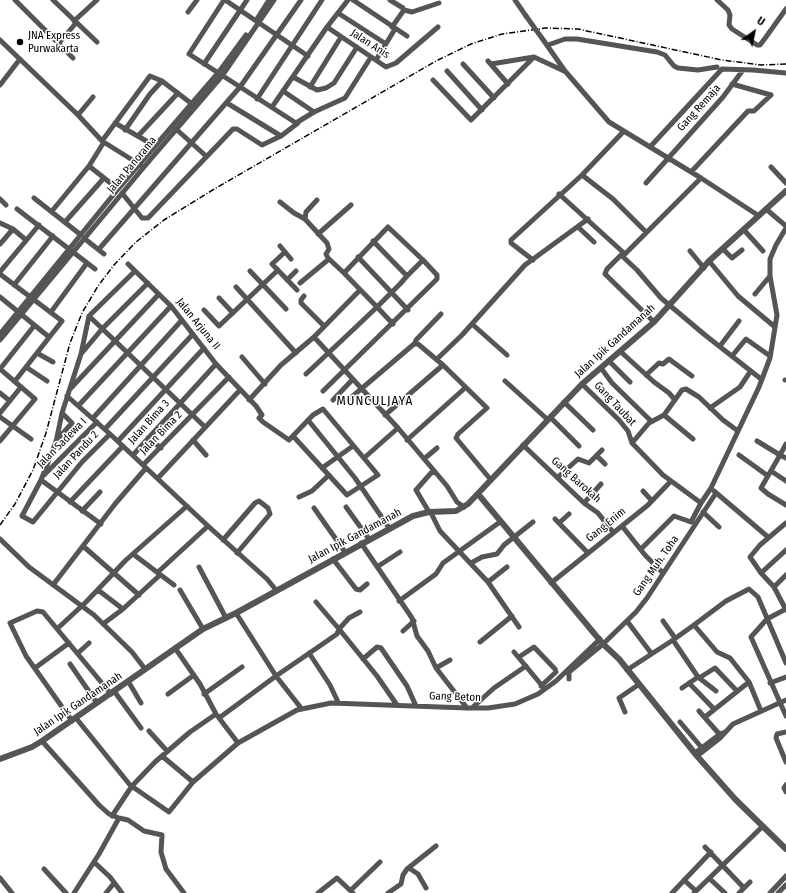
<!DOCTYPE html>
<style>
body{margin:0}
#map{position:relative;width:786px;height:893px;overflow:hidden;background:#fff;font-family:"Fira Sans Condensed",sans-serif}
canvas{display:block}
.north{position:absolute;left:734px;top:12px;width:40px;height:40px;-webkit-text-stroke:3px #fff;paint-order:stroke;rotate:33deg;font-size:11px;font-weight:700;line-height:16px;text-align:center;color:#000}
.north::after{content:'';display:block;margin:auto;width:14px;height:18px;background:#000;clip-path:polygon(50% 0,100% 100%,50% 72%,0 100%)}
</style>
<div id="map">
<canvas width="786" height="893"></canvas>
<div class="north">U</div>
</div>
<script>
const g = document.querySelector('canvas').getContext('2d');
g.lineJoin = 'round';
function shape(rows) {
  const path = new Path2D();
  for (const r of rows) {
    path.moveTo(r[0], r[1]);
    for (let i = 2; i < r.length; i += 2) path.lineTo(r[i], r[i + 1]);
  }
  return path;
}
function trace(path, color, width, dash) {
  g.strokeStyle = color;
  g.lineWidth = width;
  g.lineCap = dash ? 'butt' : 'round';
  g.setLineDash(dash || []);
  g.stroke(path);
}
function write(font, color, halo, rows, align = 'center') {
  g.font = font + ' "Fira Sans Condensed",sans-serif';
  g.lineWidth = 3;
  g.setLineDash([]);
  g.textBaseline = 'middle';
  g.strokeStyle = halo;
  g.fillStyle = color;
  for (const [text, x, y, turn = 0] of rows) {
    g.save();
    g.translate(x, y);
    g.rotate((+turn || 0) * Math.PI / 180);
    g.textAlign = isNaN(turn) ? turn : align;
    if (halo) g.strokeText(text, 0, 0);
    g.fillText(text, 0, 0);
    g.restore();
  }
}
const minor = shape([
 [15,0,73,58],
 [53,0,97,42],
 [224,0,189,54,296,123,314,112,345,98,371,57],
 [225,0,308,56],
 [353,0,407,36],
 [390,0,403,8,404,10,392,27],
 [515,0,526,16],
 [717,0,728,10,730,15,729,25,732,29,757,45,760,45,766,37,786,9],
 [404,10,412,12,439,3],
 [188,12,197,0],
 [338,13,386,44],
 [257,19,269,0],
 [74,21,97,0],
 [327,27,386,67,396,63,438,27],
 [0,40,78,115,102,141,142,166],
 [544,41,565,71,609,122,701,178,759,216],
 [59,43,76,23],
 [548,45,565,39,577,39,657,52,665,55,674,66,678,68,698,70,717,67],
 [376,60,395,29],
 [488,61,508,84],
 [204,64,247,0],
 [463,64,494,98],
 [491,64,534,57],
 [447,71,482,110],
 [293,77,317,90,326,88,334,83,357,47],
 [433,80,471,120,534,57,564,71],
 [732,84,771,95],
 [0,85,20,59],
 [310,87,341,37],
 [283,91,314,112],
 [257,99,322,0],
 [227,103,281,136],
 [272,107,327,27,348,0],
 [78,115,93,97],
 [115,123,155,146],
 [176,129,206,156],
 [125,130,150,94,162,81],
 [138,136,178,93],
 [102,141,150,76,162,81,192,104],
 [650,147,722,69,753,70,786,73],
 [89,166,118,189],
 [771,167,786,183],
 [691,172,748,111,754,111,771,95],
 [582,175,613,199,646,232],
 [646,183,723,97,743,70],
 [122,193,142,218,148,218,233,129,237,129,262,145,281,136,298,123],
 [559,194,625,254,701,178],
 [34,198,81,235],
 [0,199,6,205],
 [317,200,306,212,305,219,327,243,329,249,326,254,328,258,344,273],
 [280,202,294,213,305,219],
 [17,209,95,269],
 [766,209,786,226],
 [52,211,89,166,104,142],
 [65,222,104,178],
 [0,223,13,229,26,240],
 [578,227,594,242],
 [744,230,763,251],
 [318,234,351,205],
 [85,239,104,254],
 [373,241,407,276],
 [0,244,13,229],
 [280,246,291,259],
 [99,249,240,87,301,0],
 [723,249,732,258,742,250],
 [690,251,704,268],
 [285,252,272,264,297,290],
 [622,254,607,269,605,274,654,322],
 [621,255,637,270,661,298,705,335,761,379],
 [358,257,408,310],
 [533,260,511,243,511,240,582,175,624,131],
 [709,261,738,296,775,327],
 [128,264,171,306,216,364,256,406,262,415,259,418,263,422,289,440,313,415,323,409,378,475,347,495,293,436],
 [250,271,286,309],
 [0,272,39,225],
 [0,274,29,296],
 [287,280,296,271],
 [300,283,329,259],
 [14,285,53,236],
 [236,287,296,353],
 [755,294,770,276],
 [304,296,301,300,301,303,324,326],
 [0,297,49,337],
 [219,298,233,313],
 [204,310,219,326,278,270],
 [51,312,87,263],
 [89,316,205,427],
 [472,324,507,355],
 [0,334,118,189,218,73,246,35],
 [314,337,398,428,447,486,457,502,464,507],
 [0,340,144,167,222,76,274,0],
 [415,343,416,340,441,314],
 [720,346,739,321],
 [621,352,654,382,669,393,675,400],
 [37,353,53,362],
 [81,354,102,329,148,283],
 [732,356,746,339,770,356],
 [242,357,265,384],
 [437,359,462,335,525,265,588,219],
 [609,361,630,382],
 [26,367,47,381],
 [601,368,612,383,651,421],
 [0,369,35,399,0,441],
 [0,369,34,326],
 [306,374,356,327,377,307,400,284,407,276,423,260,388,227,344,273,377,307,393,324],
 [646,375,659,363,663,364,669,359,692,376],
 [785,380,786,380],
 [15,381,62,321,33,299],
 [505,381,547,419],
 [582,384,619,420,628,431,632,443,663,475,701,503],
 [71,388,159,294],
 [323,391,437,279,437,275,423,260],
 [0,393,10,401],
 [67,396,110,434,208,526,267,579,276,590],
 [249,400,281,365,314,337,360,290],
 [333,400,353,379],
 [347,401,414,344,418,344,443,365,487,408,458,434,456,438,491,480],
 [564,402,593,430],
 [79,405,171,306],
 [710,408,740,387,750,372],
 [0,413,21,387],
 [385,415,443,365],
 [664,415,693,439],
 [0,417,31,439],
 [550,417,579,446],
 [93,418,182,320],
 [308,420,355,478,389,528],
 [105,429,193,334],
 [110,434,82,462,33,522,22,516,41,480,56,442,62,413,81,354,89,316,135,271],
 [148,438,161,448],
 [193,440,206,455],
 [407,440,465,388],
 [56,441,72,423,62,413],
 [118,441,204,348],
 [757,441,780,455,761,488,768,494,786,505],
 [632,443,649,423,664,415,682,390,686,389,699,397,723,420,738,431],
 [786,444,780,455,786,458],
 [523,445,584,503,598,513,613,532],
 [133,455,216,364],
 [739,455,768,476],
 [597,456,605,464],
 [364,458,398,428],
 [424,459,437,448],
 [143,465,229,377],
 [322,468,353,446],
 [771,471,786,481],
 [44,475,97,422],
 [558,477,578,459,589,463,602,450],
 [158,478,240,390],
 [41,480,101,524],
 [643,491,652,501],
 [714,491,768,537],
 [299,497,312,491,329,475],
 [70,502,123,446],
 [584,503,601,484],
 [346,507,369,539],
 [314,508,345,552],
 [82,511,100,492],
 [429,512,416,490,431,473,435,472],
 [703,512,719,527],
 [431,513,440,531,488,582,519,627],
 [555,519,588,553],
 [559,523,569,514],
 [786,523,760,545,750,557,761,573,774,587,786,610],
 [622,526,645,555,663,573],
 [0,539,29,567,94,615,132,652,145,669],
 [223,540,255,503,259,501,268,508,270,514,237,553],
 [361,543,412,618,417,636,428,651,436,668,467,708],
 [83,546,139,595],
 [641,549,674,516,691,522,701,503,711,488,759,387,770,358,777,315,770,276,770,259,776,245,786,228],
 [133,554,174,585],
 [333,559,356,589,360,590,367,584],
 [471,563,482,557,497,554,504,545,533,522],
 [199,567,226,618],
 [377,567,400,552],
 [158,572,208,526],
 [761,573,786,550],
 [488,582,507,567],
 [551,583,648,505,671,481],
 [53,585,115,504,146,468],
 [774,587,786,575],
 [98,590,123,609],
 [180,590,203,629],
 [399,601,436,574,443,563,500,522],
 [316,602,339,629,349,618,360,612],
 [786,609,767,619,751,637,786,716],
 [236,613,276,676,327,641,337,634,339,629,377,676,397,705],
 [627,621,651,653],
 [663,621,675,638],
 [103,624,123,609,160,575],
 [694,625,726,601,749,589,758,597,786,663],
 [58,628,86,602,126,560,187,506],
 [403,631,414,621],
 [480,642,512,616],
 [175,648,200,684,216,714,238,743,297,710,331,703,467,708,488,708,515,704,538,694,556,681,600,639],
 [514,652,544,688],
 [78,653,89,643],
 [309,653,330,685,338,702],
 [519,657,534,647,555,669,556,672,541,686],
 [363,659,377,647,381,648,407,686,416,706],
 [70,664,97,703],
 [35,668,69,643],
 [436,668,450,660],
 [627,670,673,640],
 [698,677,673,640,694,625,717,652,730,658,749,682],
 [699,678,715,668,737,691],
 [569,679,569,672,603,644,636,612,647,598,716,493],
 [128,681,141,703],
 [689,683,714,709],
 [770,683,786,677],
 [682,688,698,677,716,691],
 [114,691,141,728],
 [168,694,194,675],
 [204,694,242,667],
 [473,707,494,688,526,666],
 [699,711,721,736],
 [625,712,619,698,638,685],
 [705,717,749,682,761,711],
 [76,718,130,785,169,812,193,782,238,743],
 [219,718,276,676,301,708],
 [72,721,26,656,10,623,37,611,43,612,111,694],
 [680,722,702,748],
 [149,731,167,751],
 [786,732,777,734,776,738,786,762],
 [42,741,99,805,109,814,119,818,99,854,74,893],
 [695,753,720,734,725,732],
 [162,756,193,782],
 [697,756,720,738,733,724,786,700],
 [786,785,784,788,786,792],
 [112,816,132,786,155,762,190,732,216,714],
 [119,818,128,820,144,831,162,835,161,852,166,869,184,893],
 [705,847,744,888],
 [94,862,110,877,122,893],
 [409,868,418,874,426,888],
 [44,869,66,893],
 [0,878,12,893],
 [710,879,725,893],
 [684,880,696,891],
 [351,890,380,862],
 [106,893,114,883],
 [318,893,337,878,353,893],
 [388,893,401,884,403,875,407,869,436,846],
 [672,893,711,852],
 [694,893,763,826],
 [739,893,750,882],
 [770,893,786,876],
 [778,893,786,885]
]);
const tertiary = shape([
 [478,494,603,644,619,659,697,756,735,799,786,849],
 [0,759,32,747,42,741,203,629,236,613,413,516,429,512,456,511,468,504,582,384,654,322,709,261,786,191]
]);
const rail = shape([
 [0,525,15,504,33,470,46,433,70,343,82,313,98,286,114,265,136,242,164,220,211,191,436,61,471,44,502,34,546,28,578,29,722,60,761,65,786,64]
]);
const minorBridge = shape([
 [526,16,544,41]
]);
const markers = [
 [20,42,4,"#000"]
];
const poiNames = [
 ["JNA Express",28,36],
 ["Purwakarta",28,49]
];
const streetNames = [
 ["Jalan Anis",370,44,33],
 ["Gang Remaja",699,108,-48],
 ["Jalan Panorama",132,165,-50],
 ["Jalan Arjuna II",198,324,51],
 ["Jalan Ipik Gandamanah",615,341,-42],
 ["Gang Taubat",615,404,47],
 ["Jalan Bima 3",149,422,-48],
 ["Jalan Bima 2",161,433,-46],
 ["Jalan Sadewa I",62,443,-45],
 ["Jalan Pandu 2",76,455,-47],
 ["Gang Barokah",576,480,42],
 ["Gang Enim",606,525,-39],
 ["Jalan Ipik Gandamanah",355,536,-28],
 ["Gang Muh. Toha",656,566,-55],
 ["Gang Beton",455,697,2],
 ["Jalan Ipik Gandamanah",78,704,-34]
];
const quarterNames = [
 ["MUNCULJAYA",375,401]
];
trace(minor, '#555', 5);
trace(tertiary, '#555', 6);
trace(rail, '#000', 1.5, [6, 2, 1, 2]);
trace(minorBridge, '#555', 5);
for (const [x, y, r, color] of markers) {
  const dot = new Path2D();
  dot.arc(x, y, r, 0, 2 * Math.PI);
  g.fillStyle = color;
  g.fill(dot);
  trace(dot, '#fff', 1.5);
}
write('11px', '#000', '#fff', poiNames, 'left');
write('11px', '#000', '#fff', streetNames);
g.letterSpacing = '1px';
write('13px', '#000', '#fff', quarterNames);
g.letterSpacing = '0px';
</script>
